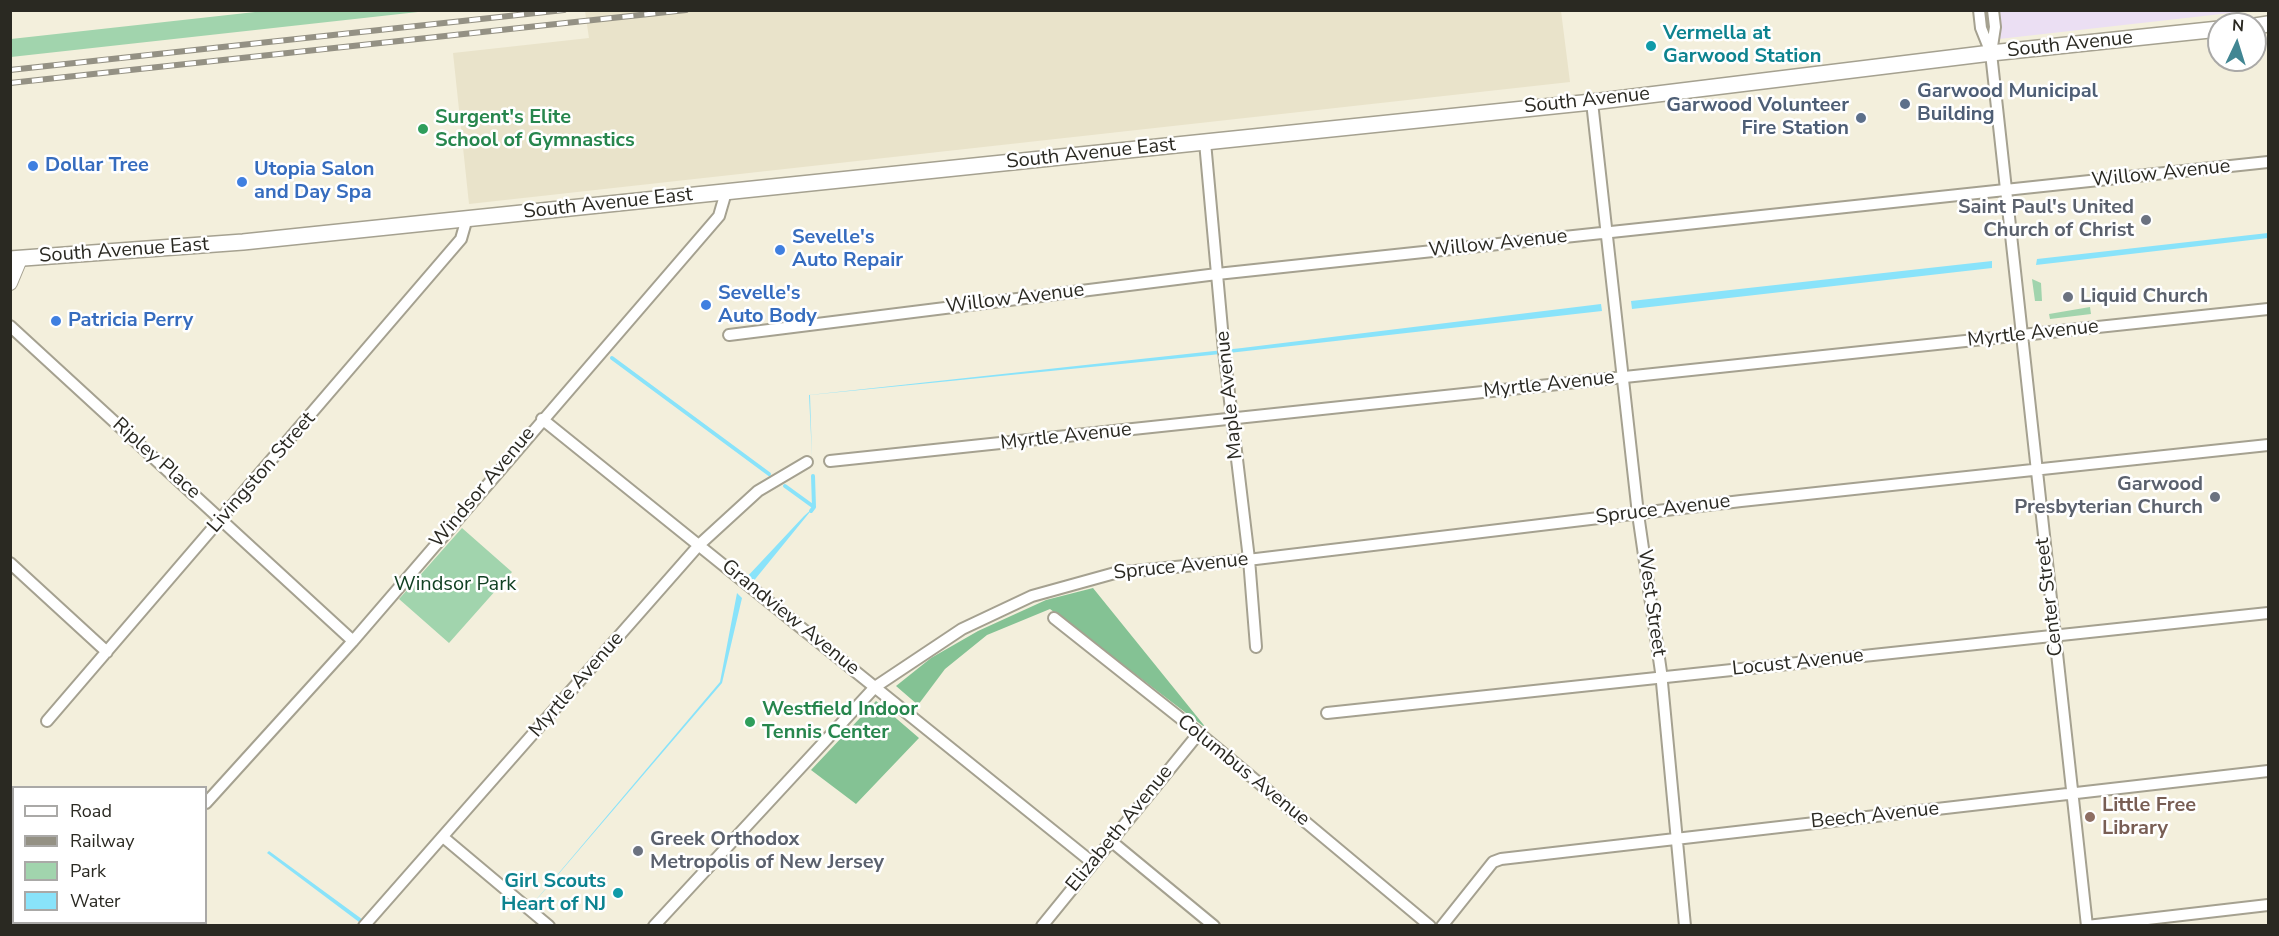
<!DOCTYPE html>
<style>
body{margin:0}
#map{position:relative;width:2279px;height:936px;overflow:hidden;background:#f3efdc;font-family:"Nunito Sans",sans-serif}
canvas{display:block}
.frame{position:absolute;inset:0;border:12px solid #2a2922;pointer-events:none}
.legend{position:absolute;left:12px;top:786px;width:195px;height:138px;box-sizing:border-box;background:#fff;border:2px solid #aaa9a7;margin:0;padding:8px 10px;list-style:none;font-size:18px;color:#2a2922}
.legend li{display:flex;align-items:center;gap:12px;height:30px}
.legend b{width:30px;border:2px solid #aaa9a7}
.north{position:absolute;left:2207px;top:12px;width:60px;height:60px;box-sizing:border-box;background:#fff;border:2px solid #aaa9a7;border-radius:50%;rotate:4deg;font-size:16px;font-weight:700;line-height:24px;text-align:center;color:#2a2922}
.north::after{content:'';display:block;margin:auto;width:21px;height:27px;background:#418693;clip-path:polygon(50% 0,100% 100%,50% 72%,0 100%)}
</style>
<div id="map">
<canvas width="2279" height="936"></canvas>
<div class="frame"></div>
<ul class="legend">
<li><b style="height:8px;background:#fff"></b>Road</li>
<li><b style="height:8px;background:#949184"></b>Railway</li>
<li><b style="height:16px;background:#a1d4ad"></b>Park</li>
<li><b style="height:16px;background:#89e3fa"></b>Water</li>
</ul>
<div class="north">N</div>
</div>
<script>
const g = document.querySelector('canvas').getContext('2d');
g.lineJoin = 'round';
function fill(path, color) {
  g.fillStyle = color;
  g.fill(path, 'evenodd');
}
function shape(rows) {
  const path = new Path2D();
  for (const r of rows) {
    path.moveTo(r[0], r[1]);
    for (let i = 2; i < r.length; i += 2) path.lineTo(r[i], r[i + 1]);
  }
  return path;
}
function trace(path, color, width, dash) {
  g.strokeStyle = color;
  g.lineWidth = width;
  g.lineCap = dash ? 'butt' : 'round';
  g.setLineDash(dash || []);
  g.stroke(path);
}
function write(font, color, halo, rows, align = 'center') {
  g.font = font + ' "Nunito Sans",sans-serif';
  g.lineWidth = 5;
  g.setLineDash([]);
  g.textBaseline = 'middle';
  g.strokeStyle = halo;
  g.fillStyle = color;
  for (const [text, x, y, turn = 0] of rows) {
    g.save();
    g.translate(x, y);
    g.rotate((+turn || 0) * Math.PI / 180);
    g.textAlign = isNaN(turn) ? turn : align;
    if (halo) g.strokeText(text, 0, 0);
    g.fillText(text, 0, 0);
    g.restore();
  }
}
const commercial = shape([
 [1996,10,2248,11,1999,39]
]);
const built = shape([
 [585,11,1561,11,1570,82,469,204,453,53,589,38]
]);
const green = shape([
 [264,11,427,11,11,57,11,39],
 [2032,279,2041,283,2042,301,2035,301],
 [2090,307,2091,314,2050,319,2049,314],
 [462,528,512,572,449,643,399,599]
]);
const forest = shape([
 [1093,588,1207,729,1050,609,987,635,945,669,918,705,896,686,931,658,978,631,1046,600],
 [876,701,919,738,856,804,811,770]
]);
const water = shape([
 [2268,233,2268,238,2036,265,2037,259],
 [1992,261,1992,268,1632,309,1631,301],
 [1601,304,1602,311,1211,355,810,395,812,457,809,395,1242,348],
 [814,507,752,583,746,578,804,516],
 [737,593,742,598,722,683,514,926,720,682],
 [269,851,355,914,370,925,363,925,267,853]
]);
const stream = shape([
 [612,358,769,474],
 [785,486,814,507],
 [811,511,814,507,813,476]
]);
const minor = shape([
 [1979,10,1981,28,1991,53],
 [1993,10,1995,27,1991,53,2087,926],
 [1592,102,1638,514,1661,672,1685,926],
 [1205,142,1224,351,1249,559,1256,647],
 [10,326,353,641],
 [729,335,1217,274,2268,162],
 [542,419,1093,863],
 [830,461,2268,309],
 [10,563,107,652],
 [1054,618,1199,733,1430,926],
 [1327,713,2268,613],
 [47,721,461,239,467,218],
 [206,803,353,641,719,216,726,192],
 [443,837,549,926],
 [1111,841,1214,926],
 [364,926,699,545,758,491,807,462],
 [654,926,875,687,962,629,1032,596,1115,573,1256,559,1741,501,2268,445],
 [1042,926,1199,733],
 [1442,926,1493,862,1501,859,2268,771],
 [2087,926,2268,905]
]);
const tertiary = shape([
 [10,283,20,259]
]);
const secondary = shape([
 [2255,26,2268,24],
 [10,259,243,242,1205,142,1592,102,1991,53,2219,29],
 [10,848,14,850],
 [104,922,107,926]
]);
const rail = shape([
 [10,70,564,10],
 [10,83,686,10]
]);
const markers = [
 [1651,46,6,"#0f9aa8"],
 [1905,104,6,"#5c6f8a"],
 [1861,118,6,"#5c6f8a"],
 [423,129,6,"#2e9e5b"],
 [33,166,6,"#3f7fe0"],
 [242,182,6,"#3f7fe0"],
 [2146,220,6,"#6b7280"],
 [780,250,6,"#3f7fe0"],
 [2068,297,6,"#6b7280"],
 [706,305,6,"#3f7fe0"],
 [56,321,6,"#3f7fe0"],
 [2215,497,6,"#6b7280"],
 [750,722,6,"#2e9e5b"],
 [2090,817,6,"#8d6e63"],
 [638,851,6,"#6b7280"],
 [618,893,6,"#0f9aa8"]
];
const cultureNames = [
 ["Vermella at",1663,34],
 ["Garwood Station",1663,57],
 ["Girl Scouts",606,882,"right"],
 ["Heart of NJ",606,905,"right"]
];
const streetNames = [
 ["South Avenue",2070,45,-6],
 ["South Avenue",1587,101,-6],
 ["South Avenue East",1091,154,-6],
 ["Willow Avenue",2161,174,-6],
 ["South Avenue East",608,204,-6],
 ["Willow Avenue",1498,244,-6],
 ["South Avenue East",124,251,-4],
 ["Willow Avenue",1015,299,-7],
 ["Myrtle Avenue",2033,334,-6],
 ["Myrtle Avenue",1549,385,-6],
 ["Maple Avenue",1230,395,-96],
 ["Myrtle Avenue",1066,437,-6],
 ["Ripley Place",156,459,42],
 ["Livingston Street",262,473,-49],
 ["Windsor Avenue",483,488,-50],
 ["Spruce Avenue",1663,510,-7],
 ["Spruce Avenue",1181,567,-6],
 ["Center Street",2050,597,-97],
 ["West Street",1651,603,82],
 ["Grandview Avenue",790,618,39],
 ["Locust Avenue",1798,663,-6],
 ["Myrtle Avenue",577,685,-49],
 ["Columbus Avenue",1243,771,39],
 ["Beech Avenue",1875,816,-6],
 ["Elizabeth Avenue",1120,829,-51]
];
const serviceNames = [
 ["Garwood Municipal",1917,92],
 ["Building",1917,115],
 ["Garwood Volunteer",1849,106,"right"],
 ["Fire Station",1849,129,"right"]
];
const leisureNames = [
 ["Surgent's Elite",435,118],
 ["School of Gymnastics",435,141],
 ["Westfield Indoor",762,710],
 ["Tennis Center",762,733]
];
const shopNames = [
 ["Dollar Tree",45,166],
 ["Utopia Salon",254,170],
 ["and Day Spa",254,193],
 ["Sevelle's",792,238],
 ["Auto Repair",792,261],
 ["Sevelle's",718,294],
 ["Auto Body",718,317],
 ["Patricia Perry",68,321]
];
const worshipNames = [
 ["Saint Paul's United",2134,208],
 ["Church of Christ",2134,231],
 ["Liquid Church",2080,297,"left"],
 ["Garwood",2203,485],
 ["Presbyterian Church",2203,508],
 ["Greek Orthodox",650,840,"left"],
 ["Metropolis of New Jersey",650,863,"left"]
];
const parkNames = [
 ["Windsor Park",455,585]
];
const educationNames = [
 ["Little Free",2102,806],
 ["Library",2102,829]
];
fill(commercial, '#ebdff3');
fill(built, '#e9e3ca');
fill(green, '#a1d4ad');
fill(forest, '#84c294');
fill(water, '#89e3fa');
trace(stream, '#89e3fa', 4);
trace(minor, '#a5a190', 14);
trace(tertiary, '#a5a190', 16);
trace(secondary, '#a5a190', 18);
trace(minor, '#fff', 10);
trace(tertiary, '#fff', 14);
trace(secondary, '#fff', 15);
trace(rail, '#949184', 6);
trace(rail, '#fff', 4, [11]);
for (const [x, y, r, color] of markers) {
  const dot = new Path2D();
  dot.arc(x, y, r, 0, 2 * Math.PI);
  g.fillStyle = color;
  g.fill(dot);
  trace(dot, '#fff', 2);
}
write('bold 20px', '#0d838f', '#fff', cultureNames, 'left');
write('20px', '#2a2922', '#fff', streetNames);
write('bold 20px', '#4e5e75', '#fff', serviceNames, 'left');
write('bold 20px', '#27864d', '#fff', leisureNames, 'left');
write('bold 20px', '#366cbe', '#fff', shopNames, 'left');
write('bold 20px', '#5b616d', '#fff', worshipNames, 'right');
write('20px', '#114022', '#fff', parkNames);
write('bold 20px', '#785e54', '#fff', educationNames, 'left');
</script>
